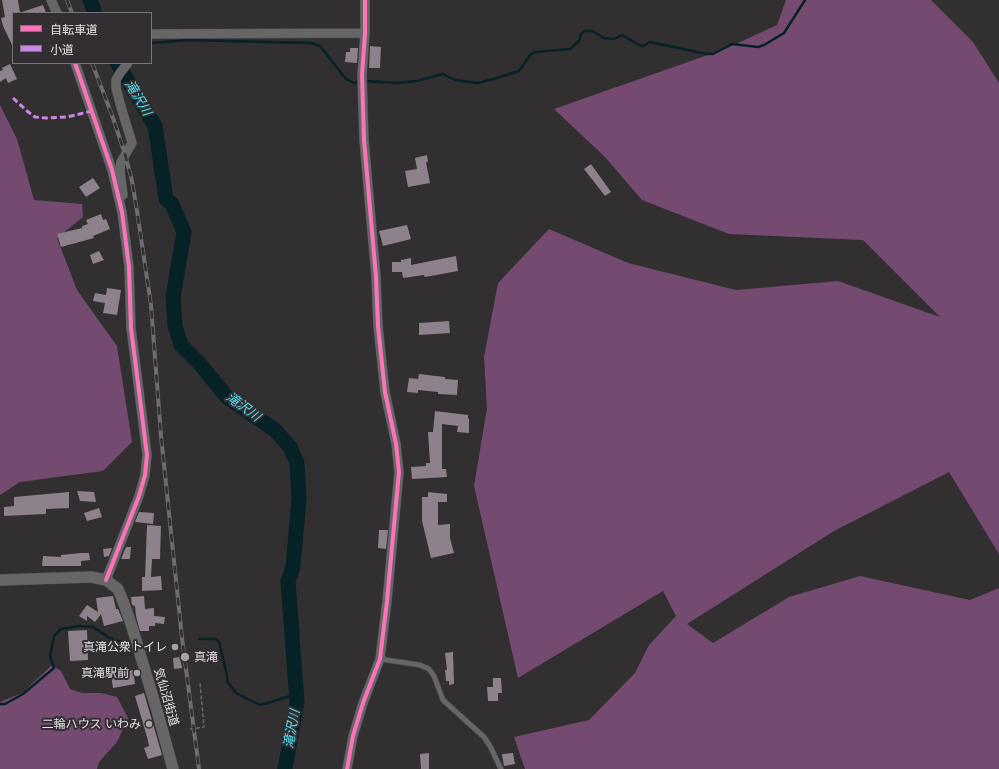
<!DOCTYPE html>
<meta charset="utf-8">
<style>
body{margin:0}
#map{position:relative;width:999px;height:769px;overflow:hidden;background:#312f30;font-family:Inter,"Noto Sans JP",sans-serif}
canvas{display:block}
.legend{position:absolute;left:12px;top:12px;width:140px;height:52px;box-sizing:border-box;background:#322e31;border:1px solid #797679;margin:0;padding:5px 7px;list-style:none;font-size:12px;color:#e4e1e4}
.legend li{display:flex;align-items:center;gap:8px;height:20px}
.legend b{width:20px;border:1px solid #797679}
</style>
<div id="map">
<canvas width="999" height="769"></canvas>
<ul class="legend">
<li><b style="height:5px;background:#fb73b8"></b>自転車道</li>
<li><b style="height:5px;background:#c787e3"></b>小道</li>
</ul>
</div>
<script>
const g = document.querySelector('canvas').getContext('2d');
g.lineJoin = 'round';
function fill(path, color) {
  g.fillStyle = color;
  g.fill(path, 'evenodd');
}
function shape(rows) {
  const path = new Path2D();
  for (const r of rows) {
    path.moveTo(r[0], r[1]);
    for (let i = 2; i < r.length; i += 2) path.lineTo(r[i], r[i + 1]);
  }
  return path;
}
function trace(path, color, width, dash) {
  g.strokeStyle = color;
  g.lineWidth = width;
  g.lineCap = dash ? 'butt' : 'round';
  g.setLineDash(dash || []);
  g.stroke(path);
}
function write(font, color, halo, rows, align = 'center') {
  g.font = font + ' Inter,"Noto Sans JP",sans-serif';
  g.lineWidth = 4;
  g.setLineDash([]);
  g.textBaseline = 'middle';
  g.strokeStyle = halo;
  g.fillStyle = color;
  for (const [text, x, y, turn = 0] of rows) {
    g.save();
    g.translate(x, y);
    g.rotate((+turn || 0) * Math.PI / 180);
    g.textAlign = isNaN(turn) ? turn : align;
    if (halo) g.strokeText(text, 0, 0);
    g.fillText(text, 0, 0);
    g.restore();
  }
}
const forest = shape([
 [786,0,931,0,973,42,999,83,999,554,949,472,834,531,687,624,713,643,789,597,860,576,970,600,999,588,999,769,525,769,514,737,589,720,635,673,649,645,676,616,663,591,518,678,474,486,487,408,484,357,498,283,549,229,628,263,736,290,838,281,940,317,863,240,729,234,642,200,605,157,554,109,725,49,777,25],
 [0,105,17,139,34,200,82,204,83,217,57,238,77,290,117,346,132,442,103,471,20,482,0,495],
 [52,665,61,671,70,689,82,693,101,693,117,697,128,718,117,742,99,762,97,769,0,769,0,702,22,693]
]);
const stream = shape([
 [151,43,188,40,311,43,320,46,346,79,354,83,359,82],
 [364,81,397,83,417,81,443,74,455,80,478,83,494,79,519,71,531,54,535,52,570,49,579,41,581,34,585,31,592,31,604,38,614,39,622,35,639,45,643,46,650,42,707,54,713,54,732,44,758,47,764,45,784,33,805,0],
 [199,639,215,639,219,642,227,675,227,681,236,693,260,705,268,703,290,696,296,686],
 [0,704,5,704,23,694,54,668,50,656,54,636,61,629,80,626,93,627,108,637,133,647]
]);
const river = shape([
 [90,0,95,13],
 [117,63,155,126,166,199,172,204,184,232,173,297,175,326,181,345,200,364,227,397,275,430,290,447,297,463,299,498,293,567,288,581,297,702,285,769]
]);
const building = shape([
 [2,0,18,0,20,13,13,13,13,47,3,26,1,18,5,17],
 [43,5,46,13,22,13,22,12],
 [370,46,381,47,380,68,369,68],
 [350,48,358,48,357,63,345,62,346,52,350,52],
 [10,64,17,79,8,83,6,78,0,82,0,71,3,70,2,68],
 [427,155,428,162,426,162,430,183,408,187,405,171,417,169,415,158],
 [591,164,611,192,605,196,584,169],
 [93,178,100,188,86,197,79,187],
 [101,214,103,220,106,219,110,229,93,236,94,238,61,247,57,234,82,228,82,226,88,224,86,220],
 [407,225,411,239,383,246,379,231],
 [99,251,104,260,93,264,90,255],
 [456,256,458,271,425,277,424,275,403,278,402,272,392,272,392,262,401,262,401,260,411,258,411,265],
 [107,288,121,290,117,315,103,313,105,303,93,301,95,293,106,295],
 [449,321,450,333,419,335,419,323],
 [419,374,445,377,445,379,458,380,457,395,438,394,438,392,418,390,418,393,407,392,409,378,418,379],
 [435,411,468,415,468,418,469,419,469,433,457,432,458,426,442,424,442,469,446,469,447,477,412,479,411,467,426,466,426,463,430,463,428,432,433,432],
 [77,491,94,492,96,502,80,501],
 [69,492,69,508,46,509,46,514,4,516,4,507,14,506,14,497],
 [428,492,447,494,447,502,438,502,438,525,450,524,450,538,454,553,431,558,422,521,422,497,428,497],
 [99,508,102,517,87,521,84,513],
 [139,512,154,513,153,524,135,522],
 [147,525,161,526,160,559,152,559,151,577,161,576,162,590,142,591,142,577,145,577],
 [379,530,388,530,386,549,378,548],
 [126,547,131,547,130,559,121,559],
 [112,548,109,556,104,557,103,549],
 [81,553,89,553,90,560,81,561,81,566,42,566,43,556,61,557,61,555],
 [113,596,116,609,118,609,123,621,104,626,101,614,95,622,87,616,87,621,79,616,87,605,98,612,96,598],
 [144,596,145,609,154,608,154,616,165,617,164,624,155,623,155,626,149,626,149,631,140,631,136,616,135,606,132,605,131,597],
 [87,630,88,660,70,661,68,631],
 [453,652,454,684,449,685,449,681,446,681,445,670,447,670,445,653],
 [180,657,182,668,174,669,173,658],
 [133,670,135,684,113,688,111,675],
 [493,678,501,678,502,693,498,693,498,701,488,701,487,687,493,687],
 [144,693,162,755,148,759,144,748,149,746,147,737,135,696],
 [429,753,429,769,421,769,420,754],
 [513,753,515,764,504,766,502,754]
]);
const path = shape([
 [190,729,204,727,200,683]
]);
const service = shape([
 [380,659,420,665,429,669,434,676,443,700,484,737,490,746,501,769]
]);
const minor = shape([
 [51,0,57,13],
 [151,34,365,33],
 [75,63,112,170,122,212,129,267,131,328,147,455,145,475,139,496,106,580],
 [123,195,120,171,121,162,132,143,121,107,116,88,116,80,120,73,128,63],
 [347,769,353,736,363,703,380,659,387,601,399,472,396,444,385,392,378,326,376,277,364,140,362,75,365,33,365,0]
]);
const tertiary = shape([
 [0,580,91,577,106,580,118,589,124,604,132,627,158,714,173,769]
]);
const rail = shape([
 [67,0,72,13],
 [92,63,112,115,125,154,132,181,137,211,151,305,161,436,182,638,199,769]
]);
const quiet = shape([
 [13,98,27,111,35,117,46,118,67,117,92,111]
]);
const cycleway = shape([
 [75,63,112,170,122,212,129,267,131,328,147,455,145,475,139,496,106,580],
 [347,769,353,736,363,703,380,659,387,601,399,472,396,444,385,392,378,326,376,277,364,140,362,75,365,33,365,0]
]);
const markers = [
 [175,647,4,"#a5a3a5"],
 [185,657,5,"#a5a3a5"],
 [137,673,4,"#a5a3a5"],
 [149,724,4,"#a5a3a5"]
];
const poiNames = [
 ["真滝公衆トイレ",167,647],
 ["真滝",194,657,"left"],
 ["真滝駅前",129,673],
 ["二輪ハウス いわみ",141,724]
];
const streetNames = [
 ["気仙沼街道",166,697,74]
];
const waterNames = [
 ["滝沢川",138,98,59],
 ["滝沢川",243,407,36],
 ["滝沢川",292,729,-80]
];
fill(forest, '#754a71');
trace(stream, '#062226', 2.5);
trace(river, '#062226', 15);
fill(building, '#8d828c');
trace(service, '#4e4c4d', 6);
trace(minor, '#4e4c4d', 10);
trace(tertiary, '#4e4c4d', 12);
trace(path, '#6a686a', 1.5, [4, 2]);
trace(service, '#676667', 4.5);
trace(minor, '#676667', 9);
trace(tertiary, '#676667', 11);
trace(rail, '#6e6c6e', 4);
trace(rail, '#322e31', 2.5, [8]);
trace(quiet, '#c787e3', 3, [6, 3]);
trace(cycleway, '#fb73b8', 4);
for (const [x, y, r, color] of markers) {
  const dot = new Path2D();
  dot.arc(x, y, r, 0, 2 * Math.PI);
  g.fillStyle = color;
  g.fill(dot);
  trace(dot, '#322e31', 1.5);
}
write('12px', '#e4e1e4', '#322e31', poiNames, 'right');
write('12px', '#e4e1e4', '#322e31', streetNames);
write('italic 13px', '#54e2f4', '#322e31', waterNames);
</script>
